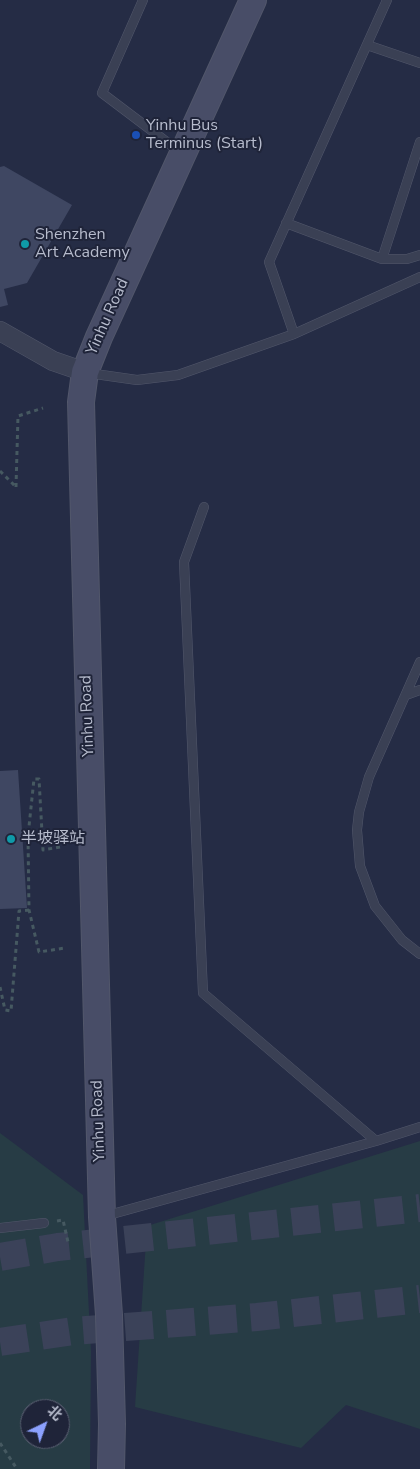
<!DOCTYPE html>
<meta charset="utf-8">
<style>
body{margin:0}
#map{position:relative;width:420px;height:1469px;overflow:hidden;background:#252c45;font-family:"Nunito Sans","Noto Sans SC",sans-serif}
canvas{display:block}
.north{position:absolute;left:20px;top:1399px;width:50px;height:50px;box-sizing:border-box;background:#1f2439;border:1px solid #5c6174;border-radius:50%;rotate:42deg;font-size:14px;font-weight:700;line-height:20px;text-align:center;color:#b7bccd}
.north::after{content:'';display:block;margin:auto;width:18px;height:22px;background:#8ca1fe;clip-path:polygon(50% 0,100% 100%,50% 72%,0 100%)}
</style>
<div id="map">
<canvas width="420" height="1469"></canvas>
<div class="north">北</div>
</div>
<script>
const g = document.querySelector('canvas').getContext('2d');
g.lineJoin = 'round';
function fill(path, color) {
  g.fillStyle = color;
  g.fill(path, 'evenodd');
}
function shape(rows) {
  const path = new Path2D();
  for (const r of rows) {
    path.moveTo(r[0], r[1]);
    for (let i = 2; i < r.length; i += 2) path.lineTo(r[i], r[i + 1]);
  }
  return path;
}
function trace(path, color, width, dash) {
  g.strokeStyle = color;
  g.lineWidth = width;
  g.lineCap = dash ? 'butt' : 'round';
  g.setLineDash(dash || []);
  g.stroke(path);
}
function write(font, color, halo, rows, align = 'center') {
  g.font = font + ' "Nunito Sans","Noto Sans SC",sans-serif';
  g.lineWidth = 4;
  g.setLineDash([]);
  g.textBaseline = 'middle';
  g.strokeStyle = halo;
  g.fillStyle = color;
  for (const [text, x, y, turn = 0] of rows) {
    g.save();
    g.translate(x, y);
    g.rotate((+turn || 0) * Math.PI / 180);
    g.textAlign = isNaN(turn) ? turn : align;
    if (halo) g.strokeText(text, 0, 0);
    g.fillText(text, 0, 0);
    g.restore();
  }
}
const green = shape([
 [0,1133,83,1195,91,1352,90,1469,0,1469],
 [30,1409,60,1409,60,1439,30,1439],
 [420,1141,420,1429,346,1405,301,1448,135,1407,147,1226]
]);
const building = shape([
 [4,166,72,205,27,283,4,289,8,305,0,307,0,167],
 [18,770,27,908,0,909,0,771]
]);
const primaryTunnel = shape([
 [0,1257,58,1247,420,1208],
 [0,1342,73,1331,257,1317,420,1299]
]);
const path = shape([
 [0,471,16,487],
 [16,487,18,416,43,408],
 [60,847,43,850,39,779,34,779,28,836,29,910,39,952,65,948],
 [0,987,5,1010,11,1011,19,911,29,910],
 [57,1221,63,1220,68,1242],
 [0,1443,17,1469]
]);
const lane = shape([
 [143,0,102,93,180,152],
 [367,45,420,63],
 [286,223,382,259,407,259,420,255],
 [382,259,420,142],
 [294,334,269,262,387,0],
 [88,373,137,380,178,375,294,334,420,277],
 [204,507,184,562,203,993,376,1141],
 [420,662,369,777,359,812,357,830,360,866,375,906,402,940,420,954],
 [406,695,420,690],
 [105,1216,376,1141,420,1127],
 [0,1228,44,1223]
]);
const street = shape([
 [0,331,53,361,85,372]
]);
const secondary = shape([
 [111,1469,112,1424,109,1315,102,1217,81,402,85,372,99,337,253,0]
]);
const markers = [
 [136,135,5,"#1a4fb4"],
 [25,244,5,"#0f9aa8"],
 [11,839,5,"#0f9aa8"]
];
const poiNames = [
 ["Yinhu Bus",146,126],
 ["Terminus (Start)",146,144],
 ["Shenzhen",35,235],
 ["Art Academy",35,253],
 ["半坡驿站",21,839]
];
const streetNames = [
 ["Yinhu Road",108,317,-66],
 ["Yinhu Road",88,716,-92],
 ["Yinhu Road",99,1121,-92]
];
fill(green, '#273c45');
fill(building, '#3f4762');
trace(primaryTunnel, '#3b4259', 28, [28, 14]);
trace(lane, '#52576b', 10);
trace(street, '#52576b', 20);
trace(secondary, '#52576b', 28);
trace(path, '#465961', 3, [4, 4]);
trace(lane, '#3a4054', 9);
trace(street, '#3a4054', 19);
trace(secondary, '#484d67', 26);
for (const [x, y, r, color] of markers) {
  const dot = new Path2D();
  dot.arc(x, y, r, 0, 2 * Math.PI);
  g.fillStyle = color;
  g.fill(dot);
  trace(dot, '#1f2439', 2);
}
write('16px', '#b7bccd', '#1f2439', poiNames, 'left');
write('16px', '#b7bccd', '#1f2439', streetNames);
</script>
